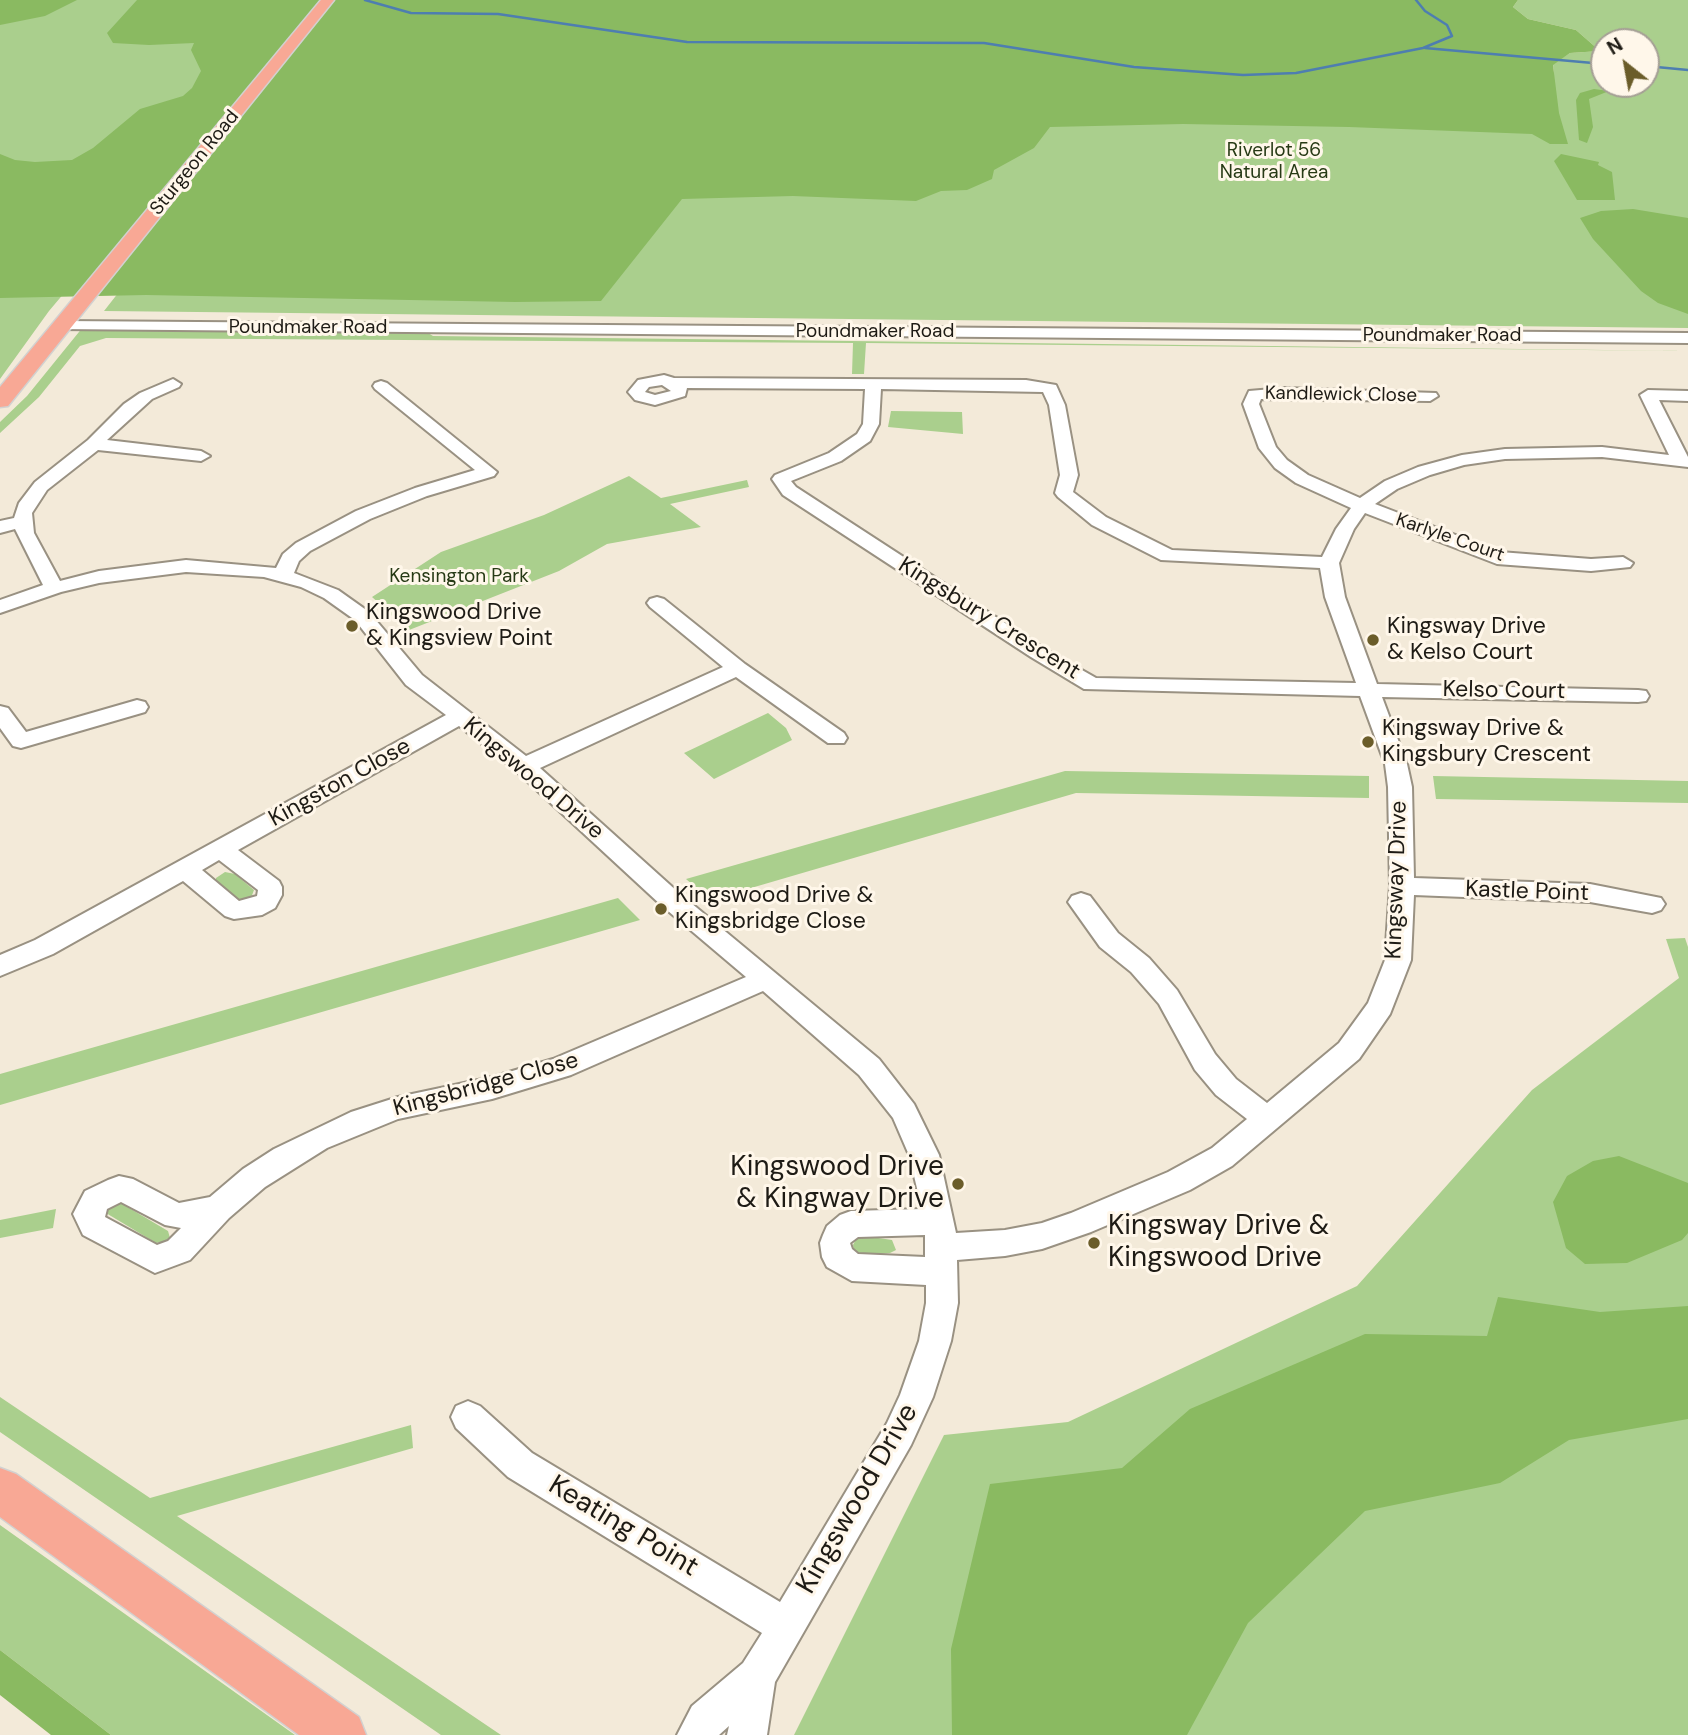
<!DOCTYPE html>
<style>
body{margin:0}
#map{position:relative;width:1688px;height:1735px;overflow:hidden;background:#f3ead9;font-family:"DM Sans",sans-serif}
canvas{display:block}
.north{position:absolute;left:1590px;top:28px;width:70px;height:70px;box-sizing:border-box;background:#fff7ea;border:2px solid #a59f95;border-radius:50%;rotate:329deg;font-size:19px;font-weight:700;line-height:28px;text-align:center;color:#1e1b15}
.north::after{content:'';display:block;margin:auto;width:24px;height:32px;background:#6b5d2a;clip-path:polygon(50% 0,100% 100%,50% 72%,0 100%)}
</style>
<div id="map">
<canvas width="1688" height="1735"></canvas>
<div class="north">N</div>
</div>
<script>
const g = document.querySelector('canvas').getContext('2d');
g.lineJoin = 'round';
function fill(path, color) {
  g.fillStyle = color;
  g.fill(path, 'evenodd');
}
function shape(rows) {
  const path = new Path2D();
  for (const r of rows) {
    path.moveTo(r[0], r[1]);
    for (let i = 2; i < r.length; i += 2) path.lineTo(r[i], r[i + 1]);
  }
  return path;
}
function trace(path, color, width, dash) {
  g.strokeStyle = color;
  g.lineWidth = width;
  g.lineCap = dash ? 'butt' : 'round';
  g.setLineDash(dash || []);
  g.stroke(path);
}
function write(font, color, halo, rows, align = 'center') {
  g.font = font + ' "DM Sans",sans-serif';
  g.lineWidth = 6;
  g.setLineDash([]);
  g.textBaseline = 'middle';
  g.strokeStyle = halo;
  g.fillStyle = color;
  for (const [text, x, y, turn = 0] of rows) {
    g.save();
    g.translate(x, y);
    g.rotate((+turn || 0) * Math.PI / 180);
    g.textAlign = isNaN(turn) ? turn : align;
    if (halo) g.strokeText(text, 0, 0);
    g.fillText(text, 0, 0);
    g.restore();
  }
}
const green = shape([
 [0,0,311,0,49,311,0,379],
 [348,0,1554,74,1553,64,1570,53,1600,51,1576,30,1528,19,1513,7,1518,0,1688,0,1688,328,104,311],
 [1604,42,1646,42,1646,84,1604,84],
 [83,327,425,331,433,336,1688,351,866,343,864,374,852,374,853,343,106,338,80,346,39,397,0,433,0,422,27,396],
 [891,411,962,412,963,434,888,427],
 [629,476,661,498,747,480,749,487,670,504,701,527,607,544,559,571,404,632,389,612,372,597,441,552,544,515],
 [768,713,786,728,792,740,714,779,684,753],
 [1065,771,1369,776,1369,798,1076,793,710,900,686,879],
 [1433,776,1688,781,1688,803,1436,799],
 [225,872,235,874,254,890,251,898,236,900,216,882,216,878],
 [618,898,640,920,0,1105,0,1074],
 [1685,938,1688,947,1688,1735,794,1735,944,1435,1068,1422,1357,1286,1532,1090,1679,978,1666,939],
 [119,1202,168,1231,170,1238,166,1241,156,1243,106,1213,106,1207],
 [56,1209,53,1228,0,1238,0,1220],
 [865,1236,892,1240,896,1250,890,1253,859,1256,854,1252,853,1245,856,1239],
 [0,1397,150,1498,411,1425,413,1448,177,1516,501,1735,441,1735,0,1432],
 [0,1525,295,1735,111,1735,0,1650]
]);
const forest = shape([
 [0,0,77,0,45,16,0,25],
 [137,0,1518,0,1513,7,1528,19,1576,30,1600,51,1570,53,1553,65,1559,113,1568,144,1550,144,1532,134,1349,127,1183,124,1050,127,1034,148,994,170,992,179,967,190,941,191,916,201,793,196,682,199,601,301,515,302,146,295,0,298,0,154,15,160,35,162,72,160,93,148,140,109,183,96,192,88,201,71,191,50,194,43,149,45,113,43,107,33],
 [1594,89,1609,91,1589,99,1593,127,1587,143,1579,140,1576,100,1580,93],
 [1561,154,1599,162,1598,165,1612,172,1615,200,1577,200,1554,161],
 [1633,209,1688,218,1688,314,1658,303,1641,291,1593,239,1580,218,1601,211],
 [1619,1156,1688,1183,1688,1233,1682,1240,1627,1263,1585,1264,1566,1248,1553,1202,1567,1176,1593,1161],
 [1498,1297,1600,1312,1688,1306,1688,1419,1569,1440,1500,1483,1365,1511,1248,1623,1187,1735,952,1735,951,1649,990,1484,1122,1468,1190,1409,1365,1334,1487,1336],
 [0,1650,111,1735,51,1735,0,1695]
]);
const stream = shape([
 [365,0,411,13,498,14,687,42,984,43,1134,67,1243,75,1296,73,1423,48,1452,36,1447,25,1425,11,1416,0],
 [1425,48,1604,64],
 [1646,66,1688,70]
]);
const minor = shape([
 [62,321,1688,333,1688,343,57,329,54,326,62,321],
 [664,375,674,378,1026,380,1056,385,1065,405,1078,475,1073,492,1106,517,1172,550,1322,557,1336,529,1351,508,1296,483,1275,468,1259,448,1243,404,1249,391,1284,388,1436,393,1438,396,1430,401,1261,399,1259,404,1276,447,1287,460,1308,475,1360,498,1385,481,1418,467,1462,455,1505,449,1602,447,1669,455,1640,395,1648,390,1688,391,1688,401,1659,400,1688,457,1688,467,1602,457,1505,459,1464,465,1430,475,1397,489,1375,504,1500,552,1591,559,1623,557,1633,563,1630,567,1591,571,1497,564,1365,513,1354,529,1339,563,1345,597,1377,684,1638,690,1646,691,1649,696,1646,701,1638,702,1382,697,1407,764,1412,787,1414,878,1590,884,1661,898,1665,904,1661,910,1652,913,1590,902,1414,895,1411,960,1390,1014,1359,1059,1232,1166,1190,1190,1091,1232,1042,1249,1005,1256,957,1260,958,1303,951,1341,933,1397,911,1445,775,1682,767,1735,727,1735,729,1726,719,1735,677,1735,692,1706,743,1663,762,1633,508,1477,456,1428,451,1417,456,1406,468,1401,480,1406,532,1453,780,1602,887,1423,900,1395,919,1341,926,1303,926,1285,852,1281,827,1267,822,1257,820,1243,823,1235,827,1226,840,1215,851,1211,922,1209,909,1155,893,1118,859,1075,763,991,571,1075,492,1099,398,1119,327,1148,265,1187,229,1218,190,1260,155,1273,83,1235,73,1214,85,1191,108,1180,119,1176,133,1179,179,1203,210,1197,243,1169,274,1149,351,1112,398,1097,492,1077,553,1059,746,977,661,905,516,771,459,726,238,850,279,881,282,887,282,895,275,908,262,915,234,919,225,916,183,881,53,954,0,976,0,955,35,940,446,715,406,685,355,620,324,598,301,587,264,577,186,572,99,583,61,592,0,613,0,600,43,585,15,529,0,533,0,521,14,518,19,503,35,482,88,440,124,404,140,393,173,379,181,384,179,387,152,399,107,440,201,451,210,456,201,461,98,450,47,490,32,513,34,533,60,581,99,571,186,560,276,568,283,554,296,543,356,511,415,488,475,470,375,389,373,386,375,383,381,381,387,383,497,472,494,476,427,496,370,519,310,551,299,561,294,573,338,590,369,612,422,675,526,756,723,667,650,607,647,603,650,599,657,597,664,599,745,664,844,733,847,738,844,743,828,743,736,677,540,768,679,893,879,1059,914,1104,939,1155,956,1233,1005,1230,1042,1223,1071,1213,1168,1172,1212,1148,1247,1119,1216,1095,1195,1070,1159,1004,1131,972,1100,947,1068,902,1072,896,1081,893,1090,896,1118,933,1149,958,1177,990,1215,1054,1236,1079,1267,1103,1339,1043,1368,1003,1385,960,1390,886,1388,787,1385,764,1360,696,1084,689,1031,657,783,495,772,479,775,475,829,453,857,434,863,424,865,389,687,388,685,396,655,405,635,400,628,392,638,380,664,375],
 [662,385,671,391,655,395,645,392,649,387,662,385],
 [881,389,1043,392,1049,405,1060,475,1055,493,1058,497,1092,525,1161,560,1320,568,1325,597,1356,683,1096,678,1045,649,796,487,791,481,841,461,870,441,879,424,881,389],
 [219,860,258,890,257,896,239,901,202,870,219,860],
 [121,1202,165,1225,181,1228,168,1241,157,1245,105,1217,107,1209,121,1202],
 [925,1235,925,1257,858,1254,852,1249,850,1243,858,1237,925,1235],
 [137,700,145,702,148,707,145,712,21,748,13,746,0,728,0,706,8,708,26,732,137,700]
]);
const major = shape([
 [321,0,334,0,8,406,0,407,0,387,321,0],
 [0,1468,16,1474,359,1717,366,1735,299,1735,0,1517,0,1468]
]);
const markers = [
 [352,626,7,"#6b5d2a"],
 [1373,640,7,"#6b5d2a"],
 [1368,742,7,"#6b5d2a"],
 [661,909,7,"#6b5d2a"],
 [958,1184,7,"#6b5d2a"],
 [1094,1243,7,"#6b5d2a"]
];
const farParknames = [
 ["Riverlot 56",1274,151],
 ["Natural Area",1274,173],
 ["Kensington Park",459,577]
];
const farStreetnames = [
 ["Sturgeon Road",195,163,-51],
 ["Poundmaker Road",308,328],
 ["Poundmaker Road",875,332],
 ["Poundmaker Road",1442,336],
 ["Kandlewick Close",1341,395,1],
 ["Karlyle Court",1450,538,19]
];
const poiNames = [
 ["Kingswood Drive",366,613],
 ["& Kingsview Point",366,639],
 ["Kingsway Drive",1387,627],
 ["& Kelso Court",1387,653],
 ["Kingsway Drive &",1382,729],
 ["Kingsbury Crescent",1382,755],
 ["Kingswood Drive &",675,896],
 ["Kingsbridge Close",675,922]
];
const streetNames = [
 ["Kingsbury Crescent",989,619,32],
 ["Kelso Court",1504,691,1],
 ["Kingswood Drive",533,779,40],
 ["Kingston Close",340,783,-29],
 ["Kingsway Drive",1397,880,-88],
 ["Kastle Point",1527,892,2],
 ["Kingsbridge Close",486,1085,-15]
];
const nearPoinames = [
 ["Kingswood Drive",944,1168],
 ["& Kingway Drive",944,1200],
 ["Kingsway Drive &",1108,1227,"left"],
 ["Kingswood Drive",1108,1259,"left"]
];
const nearStreetnames = [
 ["Kingswood Drive",858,1499,-60],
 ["Keating Point",623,1527,31]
];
fill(green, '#aacf8d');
fill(forest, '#8aba61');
trace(stream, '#4e7eb0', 2.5);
trace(minor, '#999182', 4);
trace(major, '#d2d1d0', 3);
fill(minor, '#fff');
fill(major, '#f8a895');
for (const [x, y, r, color] of markers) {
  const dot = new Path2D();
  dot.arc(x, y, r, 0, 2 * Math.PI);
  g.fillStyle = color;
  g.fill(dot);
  trace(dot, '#fff7ea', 2.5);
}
write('19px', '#273a15', '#fff7ea', farParknames);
write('19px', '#1e1b15', '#fff7ea', farStreetnames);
write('23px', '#1e1b15', '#fff7ea', poiNames, 'left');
write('23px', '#1e1b15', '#fff7ea', streetNames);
write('28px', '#1e1b15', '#fff7ea', nearPoinames, 'right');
write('28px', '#1e1b15', '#fff7ea', nearStreetnames);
</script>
